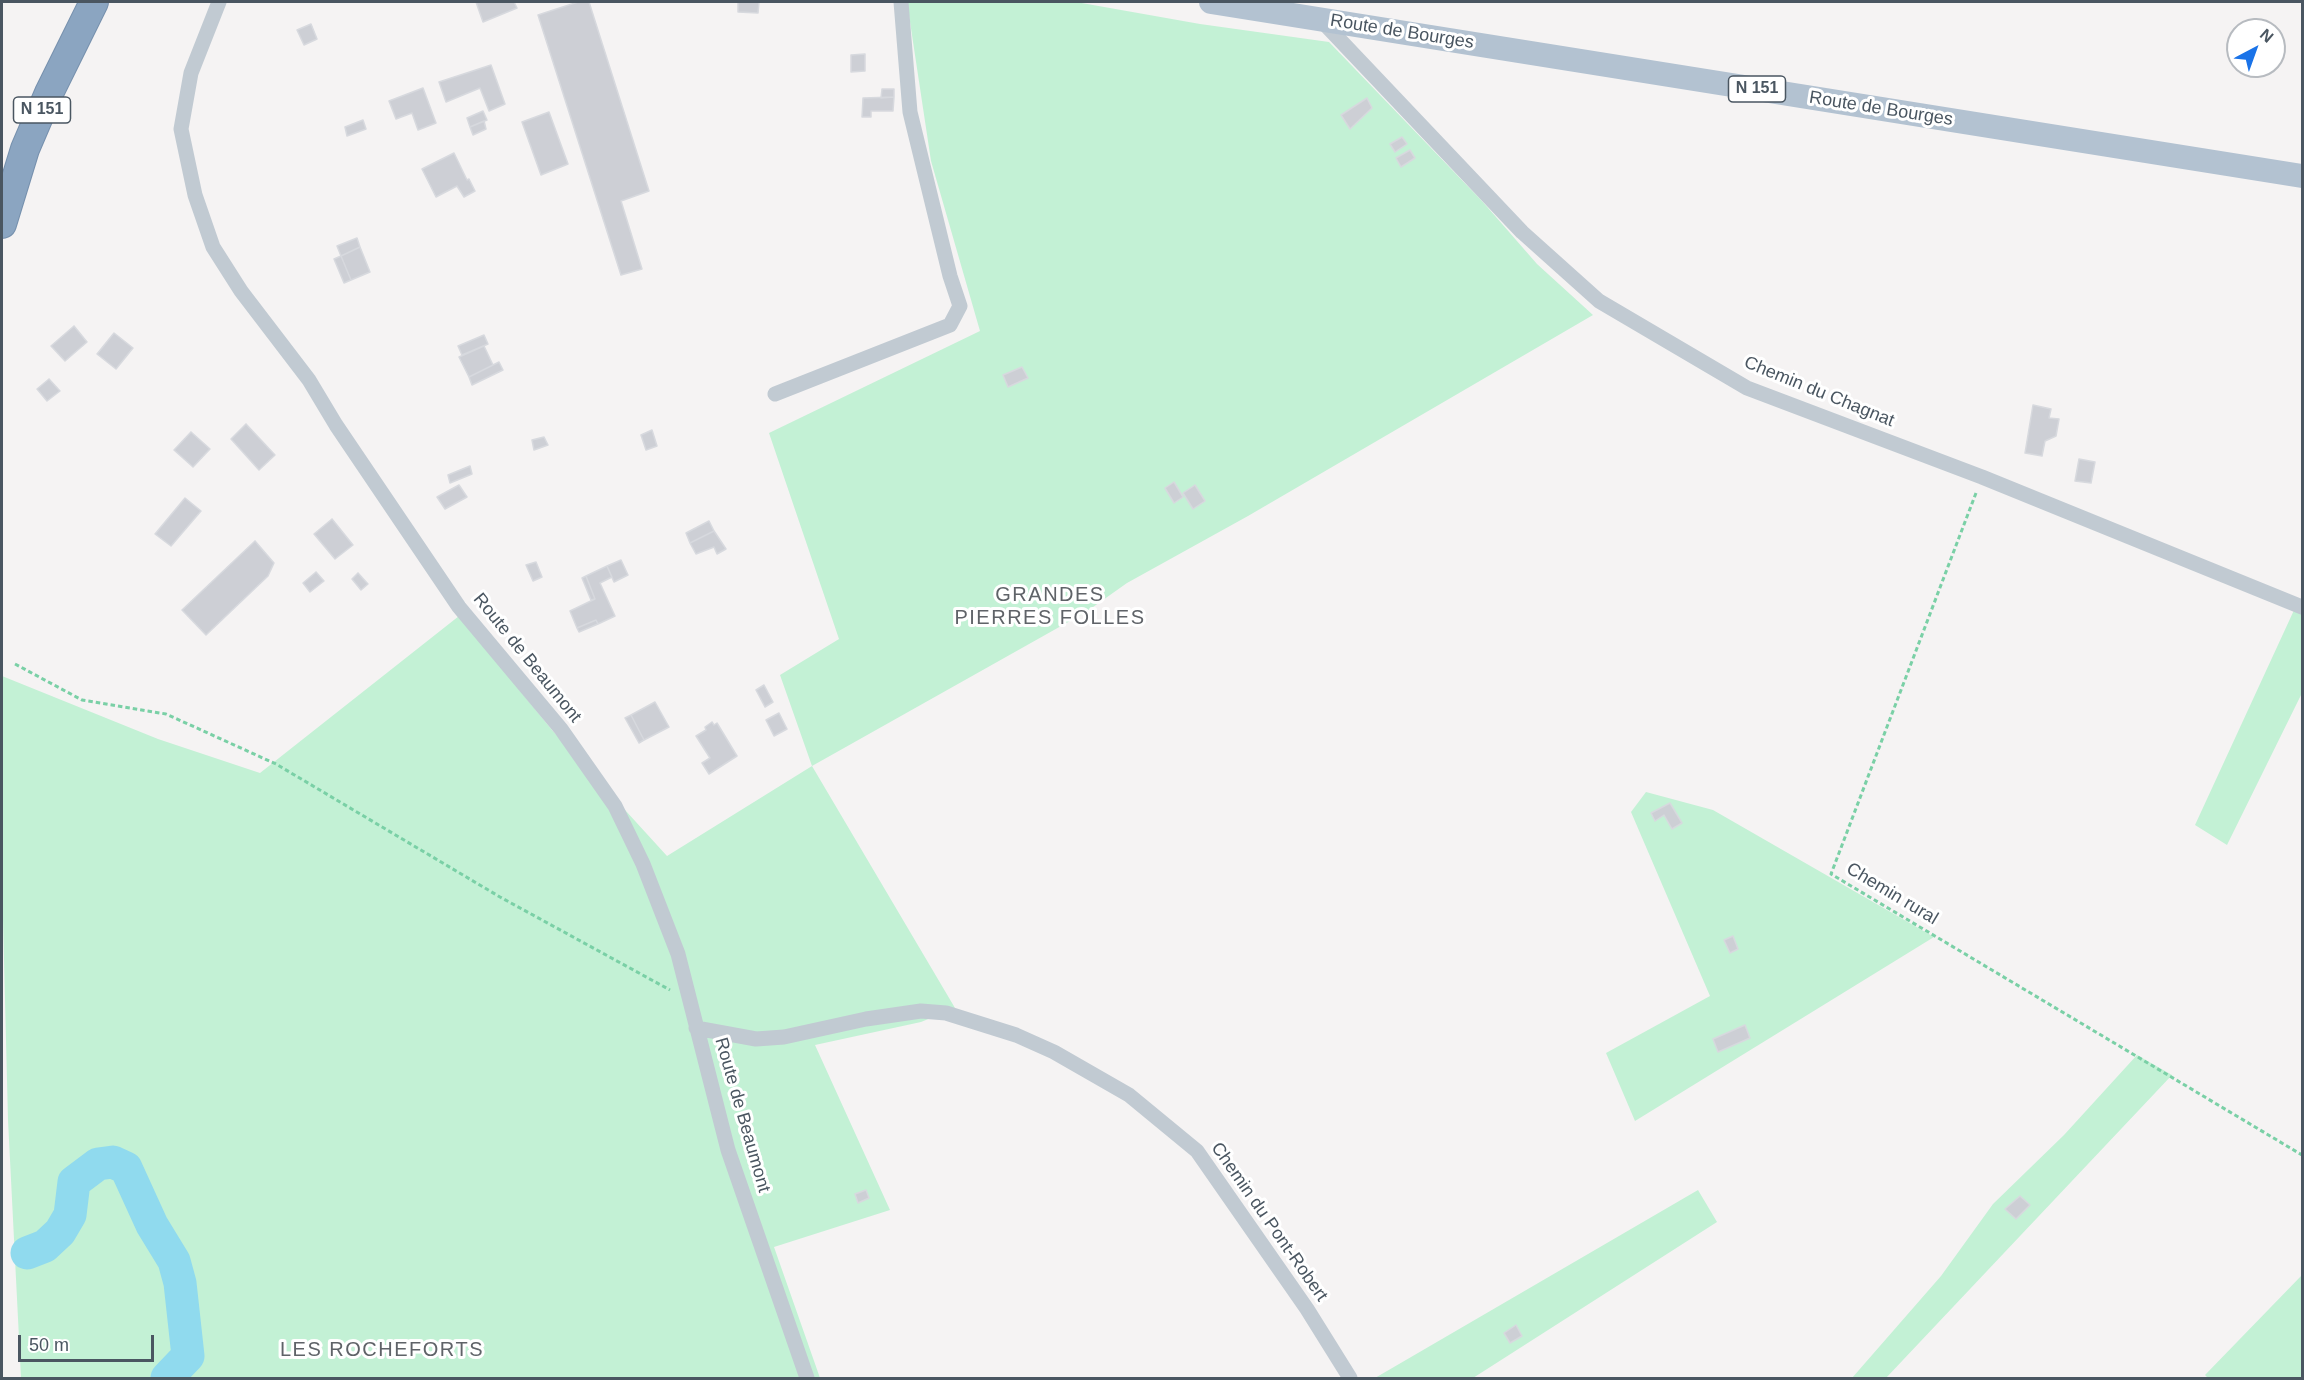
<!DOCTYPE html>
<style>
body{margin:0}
#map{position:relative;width:2304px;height:1380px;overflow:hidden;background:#f5f3f3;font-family:Arial,sans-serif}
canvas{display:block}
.frame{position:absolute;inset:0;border:3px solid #4a5661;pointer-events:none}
.north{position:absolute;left:2226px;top:18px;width:60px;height:60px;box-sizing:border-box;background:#fff;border:2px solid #b7bbc0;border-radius:50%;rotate:41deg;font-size:16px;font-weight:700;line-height:24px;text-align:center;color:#4a5661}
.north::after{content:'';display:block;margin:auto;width:21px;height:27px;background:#1a73e8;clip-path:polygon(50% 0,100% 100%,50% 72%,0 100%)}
.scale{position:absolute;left:18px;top:1335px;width:136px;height:27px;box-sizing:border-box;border:3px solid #4a5661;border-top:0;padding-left:8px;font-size:18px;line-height:21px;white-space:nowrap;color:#4a5661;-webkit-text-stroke:4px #fff;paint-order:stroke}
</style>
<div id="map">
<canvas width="2304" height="1380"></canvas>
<div class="frame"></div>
<div class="north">N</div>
<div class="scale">50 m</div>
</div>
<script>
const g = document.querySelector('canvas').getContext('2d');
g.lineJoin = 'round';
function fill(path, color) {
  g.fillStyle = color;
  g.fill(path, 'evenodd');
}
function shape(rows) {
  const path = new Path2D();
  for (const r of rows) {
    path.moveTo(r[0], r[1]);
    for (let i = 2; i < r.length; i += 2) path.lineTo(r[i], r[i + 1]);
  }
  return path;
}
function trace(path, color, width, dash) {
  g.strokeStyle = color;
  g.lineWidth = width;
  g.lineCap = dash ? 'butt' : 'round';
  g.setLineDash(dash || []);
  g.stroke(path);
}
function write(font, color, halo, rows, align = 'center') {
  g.font = font + ' Arial,sans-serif';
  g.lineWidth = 6;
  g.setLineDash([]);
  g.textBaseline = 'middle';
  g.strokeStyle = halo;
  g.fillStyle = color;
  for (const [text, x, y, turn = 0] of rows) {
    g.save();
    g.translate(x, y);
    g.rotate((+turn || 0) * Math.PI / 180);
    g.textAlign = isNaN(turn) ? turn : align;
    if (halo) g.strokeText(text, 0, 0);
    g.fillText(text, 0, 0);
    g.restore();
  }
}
const green = shape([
 [907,2,1076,2,1200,24,1329,42,1482,201,1537,264,1593,315,1248,516,1127,583,1086,612,812,766,955,1008,921,1022,815,1045,890,1210,774,1247,820,1378,21,1378,8,1120,2,880,2,676,158,739,260,773,459,616,552,730,667,856,812,766,780,675,839,639,769,433,980,331,931,161],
 [2295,608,2302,612,2302,693,2227,845,2195,825],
 [1646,792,1713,810,1934,937,1635,1121,1606,1053,1710,996,1631,812],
 [2137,1055,2172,1075,1886,1378,1852,1378,1941,1276,1993,1204,2064,1135],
 [1698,1190,1717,1222,1473,1378,1375,1378],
 [2302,1275,2302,1378,2208,1378,2205,1375]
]);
const river = shape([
 [27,1253,45,1246,60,1232,70,1215,74,1182,98,1164,113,1162,126,1168,152,1225,174,1261,180,1283,188,1356,167,1378]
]);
const building = shape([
 [476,2,514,2,517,8,483,22,476,2],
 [578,2,589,2,649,191,621,201,642,269,621,275,538,15,578,2],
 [738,2,759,2,758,13,738,12,738,2],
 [311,24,317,39,304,45,297,30,311,24],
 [865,54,865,71,851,72,851,55,865,54],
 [491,65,505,104,489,111,480,88,446,102,439,82,491,65],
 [423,88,436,123,418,130,412,113,396,119,389,101,423,88],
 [882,89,894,89,894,97,881,98,882,89],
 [894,97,893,111,871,111,871,117,862,117,863,98,894,97],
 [1367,98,1372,108,1350,129,1341,115,1367,98],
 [483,111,487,120,470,127,467,118,483,111],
 [549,112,568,164,541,175,522,122,549,112],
 [363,120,366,129,347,136,345,127,363,120],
 [484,121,486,129,473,135,470,127,484,121],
 [1402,137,1407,144,1395,152,1390,144,1402,137],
 [1410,150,1415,158,1401,167,1396,158,1410,150],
 [454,153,467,180,469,179,475,191,464,197,457,186,436,197,422,169,454,153],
 [357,238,360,247,341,256,337,246,357,238],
 [360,247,370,272,351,280,341,256,360,247],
 [341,256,351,280,344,283,334,259,341,256],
 [74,326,87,342,65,361,51,346,74,326],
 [114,333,133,348,116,369,97,354,114,333],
 [484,335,488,344,462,355,458,346,484,335],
 [484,346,493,365,469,377,459,357,484,346],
 [499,362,503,370,472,385,469,377,499,362],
 [1022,367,1028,378,1008,387,1003,375,1022,367],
 [49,379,60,391,47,401,37,389,49,379],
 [2033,405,2051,409,2049,418,2059,419,2056,436,2045,441,2042,456,2025,453,2033,405],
 [246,424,275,455,259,470,231,439,246,424],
 [652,430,657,446,646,450,641,435,652,430],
 [191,432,210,449,193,467,174,450,191,432],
 [544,437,548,445,534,450,532,440,544,437],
 [2079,459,2095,462,2091,483,2075,481,2079,459],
 [470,466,472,474,450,483,448,475,470,466],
 [1174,482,1183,497,1174,503,1165,488,1174,482],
 [459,485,467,497,445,509,437,497,459,485],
 [1195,485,1205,501,1193,509,1183,493,1195,485],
 [185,498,201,511,171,546,155,534,185,498],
 [332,519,353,545,335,559,314,534,332,519],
 [709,521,714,531,690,543,686,533,709,521],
 [714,531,726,549,717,554,714,547,696,554,690,543,714,531],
 [255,541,274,563,268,576,206,635,182,610,255,541],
 [621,560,628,575,614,582,607,566,621,560],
 [536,562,542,577,533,581,526,565,536,562],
 [607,566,612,577,600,583,615,616,598,624,596,620,577,628,570,611,595,599,586,576,607,566],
 [316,572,324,581,310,592,303,583,316,572],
 [358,573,368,584,361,590,352,579,358,573],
 [586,576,595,599,591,600,582,578,586,576],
 [596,620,598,624,579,632,577,628,596,620],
 [764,685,773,702,765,707,756,690,764,685],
 [655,702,669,727,644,740,631,715,655,702],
 [779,713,787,729,774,736,766,720,779,713],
 [631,715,644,740,639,743,625,718,631,715],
 [712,722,714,725,717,723,737,756,709,774,702,763,710,758,696,736,706,730,705,727,712,722],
 [1670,803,1682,823,1672,829,1664,815,1655,821,1651,813,1670,803],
 [1733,936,1738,949,1730,953,1724,940,1733,936],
 [1745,1025,1750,1038,1718,1052,1713,1039,1745,1025],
 [866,1190,869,1198,858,1203,855,1194,866,1190],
 [2020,1196,2030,1205,2016,1219,2005,1209,2020,1196],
 [1516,1325,1522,1336,1510,1343,1504,1333,1516,1325]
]);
const path = shape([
 [1976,493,1831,874,2302,1155],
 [15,664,82,700,166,714,276,764,500,897,670,990]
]);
const street = shape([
 [219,2,191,73,181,129,195,195,213,247,241,291,309,380,336,425,459,607,561,729,615,806,643,864,678,954,728,1150,807,1378],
 [1320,19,1522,232,1599,301,1747,388,1982,477,2302,607],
 [775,394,950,325,960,306,950,276,910,112,901,2],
 [696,1028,756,1039,784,1037,866,1019,921,1011,946,1013,1016,1035,1054,1052,1129,1095,1197,1151,1307,1309,1350,1378]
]);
const primary = shape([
 [1211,2,2302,176]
]);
const highway = shape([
 [2,224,25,149,49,93,94,2]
]);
const shields = [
 [1757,89,57],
 [42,110,57]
];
const shieldNames = [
 ["N 151",1757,89],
 ["N 151",42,110]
];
const streetNames = [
 ["Route de Bourges",1402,32,9],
 ["Route de Bourges",1881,109,9],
 ["Chemin du Chagnat",1819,392,22],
 ["Route de Beaumont",527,658,51],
 ["Chemin rural",1892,894,31],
 ["Route de Beaumont",742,1115,74],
 ["Chemin du Pont-Robert",1269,1222,55]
];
const neighbourhoodNames = [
 ["GRANDES",1050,595],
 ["PIERRES FOLLES",1050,618],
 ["LES ROCHEFORTS",382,1350]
];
fill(green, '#c3f1d5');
trace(river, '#90daee', 33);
fill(building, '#cdcfd5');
trace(building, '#d7d9de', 1.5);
trace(highway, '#7690ad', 30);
trace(path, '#7ad0a6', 3, [4.5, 3]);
trace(street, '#c1cad2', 15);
trace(primary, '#b3c2d1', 24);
trace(highway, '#8ba5c1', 28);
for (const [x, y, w] of shields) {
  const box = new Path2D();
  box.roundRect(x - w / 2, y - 13, w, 26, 4.5);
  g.fillStyle = '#fff';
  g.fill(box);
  trace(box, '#4a5661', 1.5);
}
write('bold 16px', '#4a5661', null, shieldNames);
write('18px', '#4a5661', '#fff', streetNames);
g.letterSpacing = '1.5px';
write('20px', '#5f6368', '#fff', neighbourhoodNames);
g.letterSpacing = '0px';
</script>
